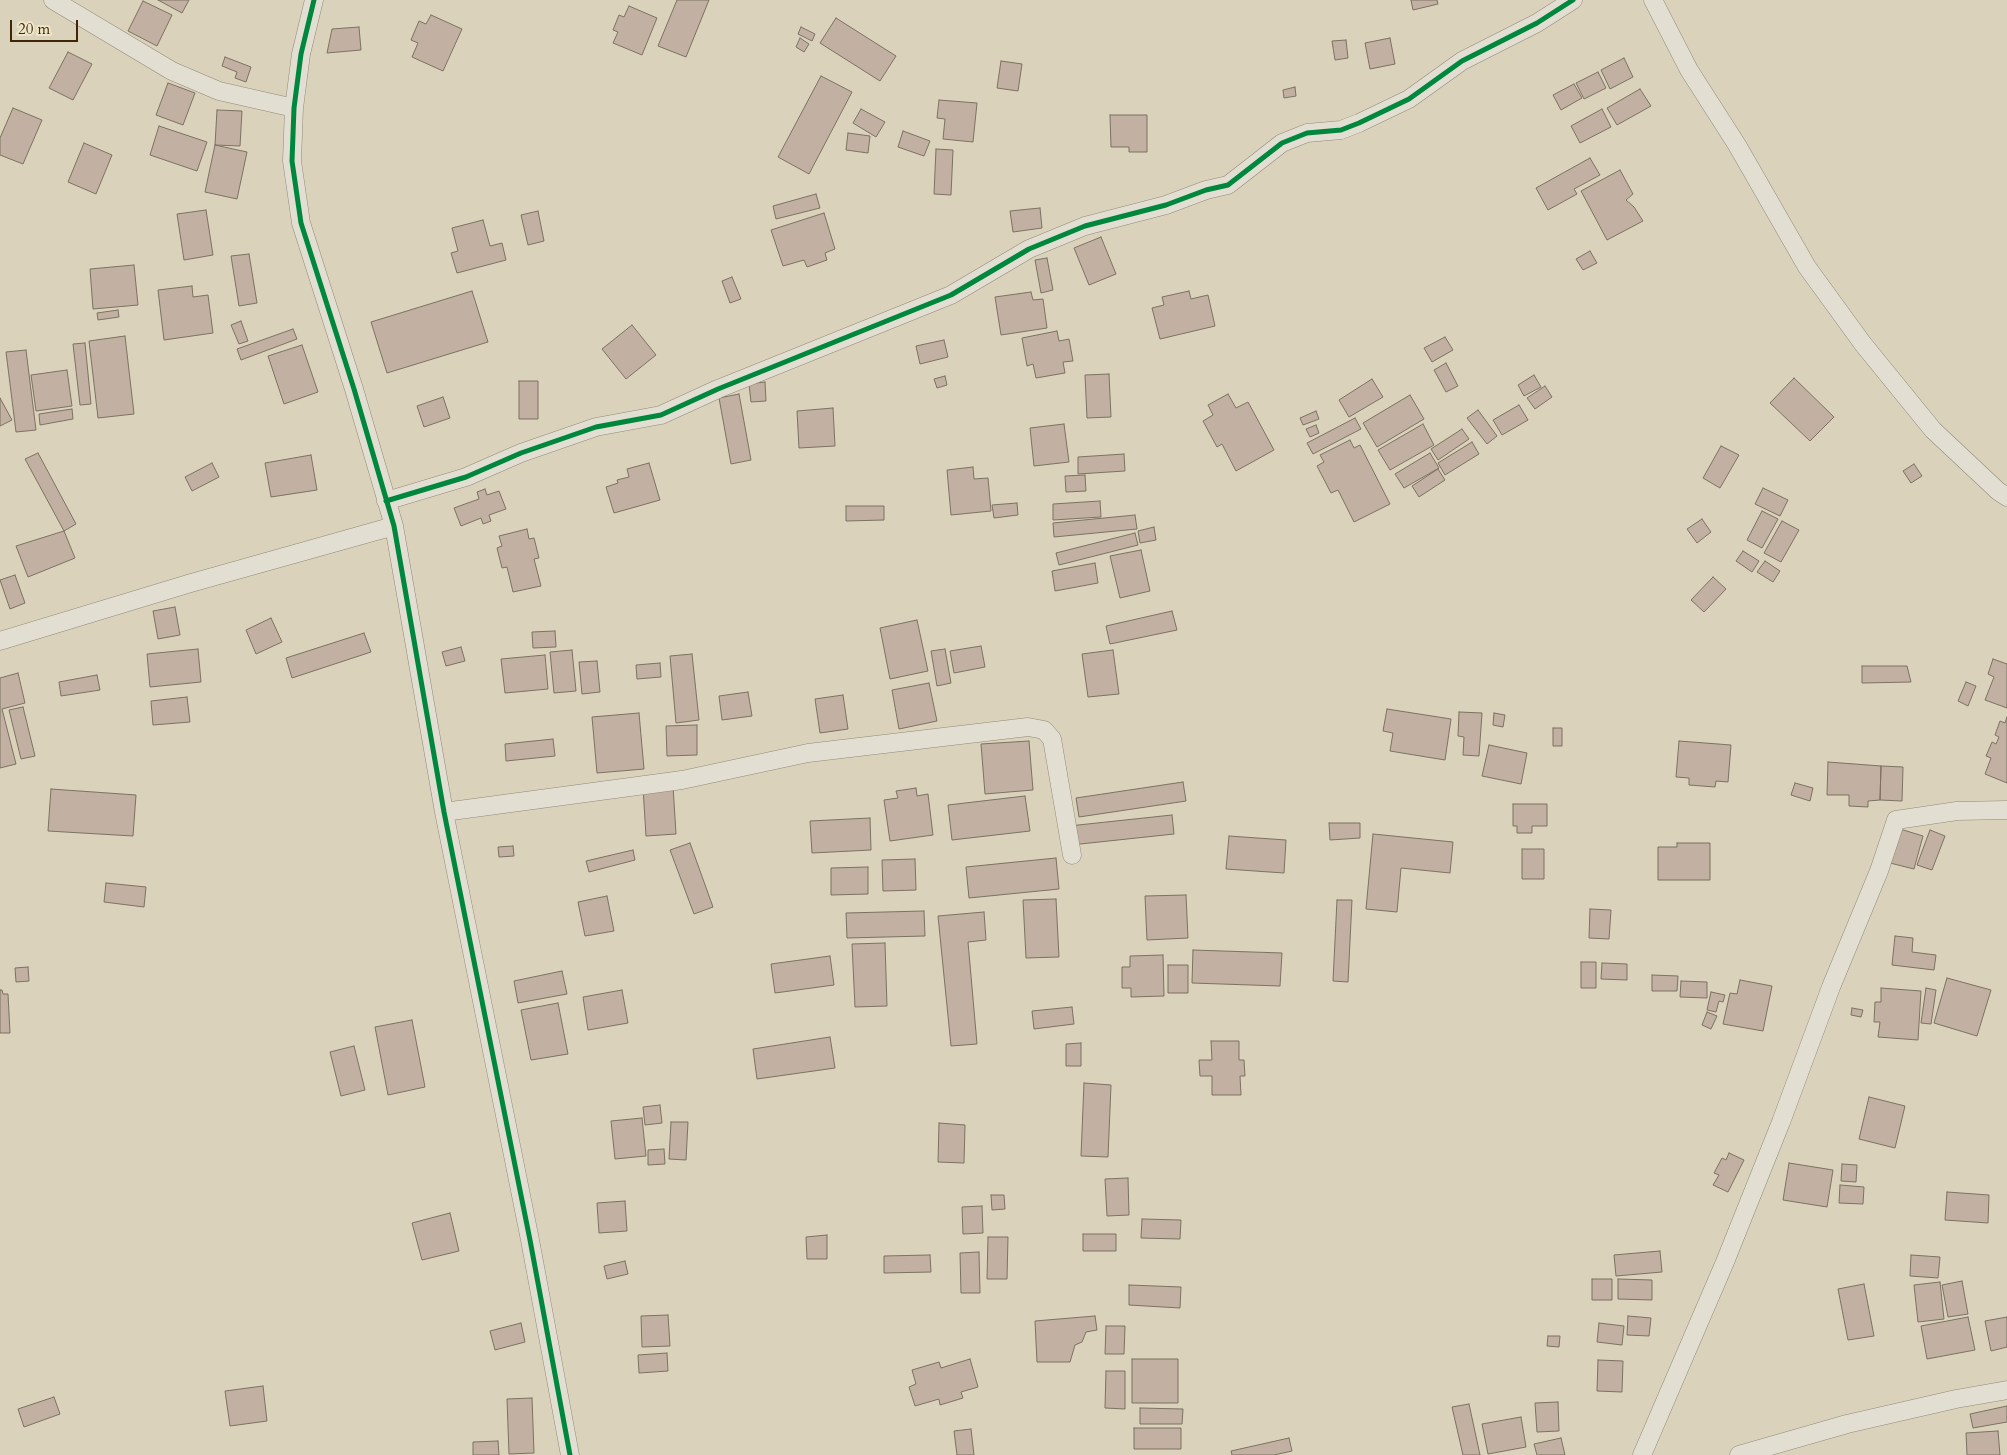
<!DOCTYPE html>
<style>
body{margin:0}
#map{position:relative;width:2007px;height:1455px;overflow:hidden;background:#dad2ba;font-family:Cardo,serif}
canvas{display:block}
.scale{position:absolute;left:10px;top:20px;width:68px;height:22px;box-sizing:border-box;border:2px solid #402606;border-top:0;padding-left:6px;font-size:15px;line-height:18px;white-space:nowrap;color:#402606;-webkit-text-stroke:4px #efe6ca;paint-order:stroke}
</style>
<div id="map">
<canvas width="2007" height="1455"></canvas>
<div class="scale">20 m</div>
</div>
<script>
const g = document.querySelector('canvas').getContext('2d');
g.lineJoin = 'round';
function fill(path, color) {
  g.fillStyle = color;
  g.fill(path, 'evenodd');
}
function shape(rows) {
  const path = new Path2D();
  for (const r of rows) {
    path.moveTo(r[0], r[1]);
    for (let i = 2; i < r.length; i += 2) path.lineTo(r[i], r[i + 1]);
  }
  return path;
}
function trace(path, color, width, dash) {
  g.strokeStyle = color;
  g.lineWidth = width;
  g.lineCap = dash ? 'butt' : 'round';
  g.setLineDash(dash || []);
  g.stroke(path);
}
const building = shape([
 [158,0,189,0,182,13,158,0],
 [677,0,709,0,686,57,658,46,677,0],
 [1411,0,1437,0,1438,4,1413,10,1411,0],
 [143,1,172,15,157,46,128,31,143,1],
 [629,6,657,18,642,55,613,43,618,32,613,30,619,15,624,17,629,6],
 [431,15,462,29,443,71,412,57,418,43,411,40,419,21,426,24,431,15],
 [836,18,896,56,880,81,820,43,836,18],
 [359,27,361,50,327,53,332,29,359,27],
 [801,27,815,34,812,41,798,34,801,27],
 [800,38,809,44,804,52,796,47,800,38],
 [1390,38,1395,64,1370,69,1365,43,1390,38],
 [1346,40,1348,58,1335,60,1332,41,1346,40],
 [68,52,92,64,73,100,49,88,68,52],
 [225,57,251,67,246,82,235,78,237,72,222,66,225,57],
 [1624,58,1633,77,1610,89,1601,70,1624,58],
 [1001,61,1022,64,1018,91,997,88,1001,61],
 [1598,72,1606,88,1584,99,1576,83,1598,72],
 [821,76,852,92,809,174,778,157,821,76],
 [168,83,195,93,183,125,156,115,168,83],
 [1574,84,1582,98,1561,110,1553,95,1574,84],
 [1295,87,1296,96,1284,98,1283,90,1295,87],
 [1640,89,1651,106,1617,125,1607,108,1640,89],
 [939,100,977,103,973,142,943,139,945,119,937,118,939,100],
 [13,108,42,120,23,164,0,155,0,138,13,108],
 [861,109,885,122,876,137,853,123,861,109],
 [1602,109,1611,127,1580,143,1571,126,1602,109],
 [217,110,242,111,240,146,215,145,217,110],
 [1110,115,1147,115,1147,152,1129,152,1129,147,1111,147,1110,115],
 [159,126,207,142,197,171,150,155,159,126],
 [903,131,930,141,924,156,898,147,903,131],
 [848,133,870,136,868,153,846,150,848,133],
 [84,143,112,155,96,194,68,182,84,143],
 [215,145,247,152,237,199,205,192,215,145],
 [936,149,953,150,951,195,934,194,936,149],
 [1590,158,1600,175,1574,189,1577,194,1548,210,1536,188,1590,158],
 [1620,170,1633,194,1626,200,1634,207,1643,221,1607,240,1581,191,1620,170],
 [816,194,820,208,776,219,773,206,816,194],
 [1040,208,1042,228,1013,232,1010,211,1040,208],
 [206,210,213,255,184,260,177,214,206,210],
 [538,211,544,241,528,245,521,215,538,211],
 [824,213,835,249,825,253,827,260,807,267,804,260,783,266,771,230,824,213],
 [483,220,490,246,502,243,506,260,457,273,451,253,458,251,452,228,483,220],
 [1101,237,1116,274,1089,285,1074,248,1101,237],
 [1590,251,1597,263,1583,270,1576,259,1590,251],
 [249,254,257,303,239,306,231,256,249,254],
 [1047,258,1053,290,1041,293,1035,260,1047,258],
 [134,265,138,305,93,309,90,269,134,265],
 [732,277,741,299,730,303,722,281,732,277],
 [192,286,193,297,208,295,213,333,164,340,158,290,192,286],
 [472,291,488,342,387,373,371,322,472,291],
 [1189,291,1191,299,1208,295,1215,326,1160,339,1152,308,1164,305,1162,297,1189,291],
 [1031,292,1033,300,1043,299,1047,328,1001,335,995,297,1031,292],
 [118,310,119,317,98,320,97,313,118,310],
 [241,321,248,341,239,344,231,325,241,321],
 [632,325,656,355,626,379,602,349,632,325],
 [293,329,297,339,241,360,237,349,293,329],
 [1057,331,1059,341,1069,339,1073,361,1063,362,1065,373,1036,378,1033,364,1027,366,1022,338,1057,331],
 [125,336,134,414,98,418,89,341,125,336],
 [1445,337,1453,350,1432,362,1424,348,1445,337],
 [944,340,948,357,920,364,916,346,944,340],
 [85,343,91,404,80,405,73,344,85,343],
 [302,345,318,392,284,404,268,356,302,345],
 [26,350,36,430,16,432,6,352,26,350],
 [1446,363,1458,386,1446,392,1434,370,1446,363],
 [67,370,72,406,36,411,31,375,67,370],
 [1109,374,1111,417,1087,418,1085,375,1109,374],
 [1534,375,1541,387,1524,396,1518,385,1534,375],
 [945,376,947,385,937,388,934,379,945,376],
 [1794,378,1834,417,1810,441,1770,403,1794,378],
 [1372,379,1383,397,1349,417,1339,400,1372,379],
 [519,381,538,381,538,419,519,419,519,381],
 [765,382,766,401,751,402,749,384,765,382],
 [1545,386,1552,397,1535,409,1527,398,1545,386],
 [739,394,751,460,731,464,719,398,739,394],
 [1228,394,1236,408,1248,402,1274,450,1236,471,1222,444,1217,447,1203,421,1213,415,1208,405,1228,394],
 [1410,395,1424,419,1377,447,1363,423,1410,395],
 [443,397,450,418,424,427,417,406,443,397],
 [0,398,12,420,0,426,0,398],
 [1519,405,1528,420,1502,435,1493,420,1519,405],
 [833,408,835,446,799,448,797,411,833,408],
 [72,409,73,419,40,425,39,414,72,409],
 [1478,410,1497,436,1487,444,1467,418,1478,410],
 [1316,411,1319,419,1303,425,1300,418,1316,411],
 [1355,418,1361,429,1313,454,1307,443,1355,418],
 [1064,424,1069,462,1034,466,1030,428,1064,424],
 [1423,424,1434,445,1390,470,1378,450,1423,424],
 [1316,425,1319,433,1310,437,1306,429,1316,425],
 [1462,429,1469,439,1438,460,1431,449,1462,429],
 [1350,440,1354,448,1360,445,1390,504,1354,522,1338,490,1331,493,1317,466,1324,462,1320,455,1350,440],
 [1472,442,1479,454,1445,475,1438,463,1472,442],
 [1721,446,1739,455,1720,488,1703,478,1721,446],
 [38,453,76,524,64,531,25,459,38,453],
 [1430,453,1439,468,1404,488,1395,474,1430,453],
 [1124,454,1125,471,1078,474,1078,457,1124,454],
 [311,455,317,490,271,497,265,463,311,455],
 [212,463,219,477,192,491,185,477,212,463],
 [649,463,660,500,614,513,606,487,618,483,617,480,629,477,627,469,649,463],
 [1914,464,1922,476,1911,483,1903,471,1914,464],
 [973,467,974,479,988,478,991,511,951,515,947,470,973,467],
 [1438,469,1445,480,1419,497,1412,486,1438,469],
 [1085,475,1086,491,1066,492,1065,476,1085,475],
 [1763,488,1788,500,1780,516,1755,504,1763,488],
 [485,489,487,495,499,491,506,509,489,515,491,521,483,524,481,518,461,526,454,508,479,499,477,492,485,489],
 [1100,501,1101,517,1053,520,1053,504,1100,501],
 [1017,503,1018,515,994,518,992,505,1017,503],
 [846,506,884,506,884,520,846,521,846,506],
 [1762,511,1778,519,1762,548,1747,540,1762,511],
 [1135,515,1137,529,1054,537,1053,523,1135,515],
 [1702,519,1711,532,1697,543,1687,529,1702,519],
 [1782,521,1799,530,1781,562,1764,553,1782,521],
 [1154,527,1156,540,1140,543,1138,531,1154,527],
 [527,529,529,539,534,538,539,558,534,559,541,586,513,592,507,567,502,568,497,548,502,546,499,536,527,529],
 [64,531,75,558,28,577,16,546,64,531],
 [1135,533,1138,545,1059,565,1056,553,1135,533],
 [1141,550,1150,591,1120,598,1110,556,1141,550],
 [1743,551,1759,561,1752,572,1736,561,1743,551],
 [1765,561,1780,571,1773,582,1757,572,1765,561],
 [1095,563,1098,583,1055,591,1052,571,1095,563],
 [15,575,25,603,10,609,0,580,15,575],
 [1713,577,1726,589,1704,612,1691,600,1713,577],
 [175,607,180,635,158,639,153,611,175,607],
 [1172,611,1177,630,1110,644,1106,626,1172,611],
 [271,618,282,642,256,654,246,630,271,618],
 [917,620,928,671,890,679,880,628,917,620],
 [555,631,556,647,533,648,532,632,555,631],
 [364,633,371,652,292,678,286,658,364,633],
 [981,646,985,667,954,673,950,651,981,646],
 [461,647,465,661,446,666,442,652,461,647],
 [198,649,201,682,150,687,147,654,198,649],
 [945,649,951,683,937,686,931,651,945,649],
 [572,650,576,691,554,693,550,652,572,650],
 [1113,650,1119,694,1088,697,1082,654,1113,650],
 [692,654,699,720,676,723,670,656,692,654],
 [545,655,548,689,505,693,501,659,545,655],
 [1993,659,2007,664,2007,708,1985,700,1994,677,1988,674,1993,659],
 [597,661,600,692,582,694,579,662,597,661],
 [660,663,661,677,637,679,636,665,660,663],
 [1862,666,1907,666,1911,682,1862,683,1862,666],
 [18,673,25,703,2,709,16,764,0,768,0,678,18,673],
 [97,675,100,690,61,696,59,682,97,675],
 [1966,682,1976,686,1968,706,1958,701,1966,682],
 [929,683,937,721,899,729,892,690,929,683],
 [748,692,752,716,722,720,719,696,748,692],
 [843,695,848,729,820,733,815,699,843,695],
 [187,697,190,722,153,725,151,701,187,697],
 [23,707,35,756,21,759,9,710,23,707],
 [1387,709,1451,719,1445,760,1390,751,1393,733,1383,731,1387,709],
 [1459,712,1482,713,1479,756,1463,755,1464,737,1458,736,1459,712],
 [639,713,644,769,597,773,592,717,639,713],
 [1494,713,1505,715,1503,727,1493,725,1494,713],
 [2007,717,2007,783,1985,774,1991,758,1986,756,1992,742,1996,744,1999,737,1995,735,2000,721,2005,723,2007,717],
 [697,725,697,755,667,756,666,726,697,725],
 [1553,728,1562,728,1562,746,1553,746,1553,728],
 [553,739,555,756,506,761,505,744,553,739],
 [1029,741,1033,790,985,794,981,744,1029,741],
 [1679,741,1731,745,1728,782,1716,781,1715,787,1689,785,1689,778,1676,777,1679,741],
 [1489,745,1527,753,1521,784,1482,776,1489,745],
 [1828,762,1881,766,1880,800,1868,801,1868,807,1849,806,1849,795,1827,795,1828,762],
 [1881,766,1903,767,1902,801,1880,800,1881,766],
 [1183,782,1186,801,1079,817,1076,798,1183,782],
 [1795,783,1813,788,1810,801,1791,795,1795,783],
 [673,786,676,834,646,836,643,788,673,786],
 [916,788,917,796,928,794,933,835,890,841,884,800,898,798,896,791,916,788],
 [51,789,136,795,133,836,48,831,51,789],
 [1025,796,1030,831,952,840,948,805,1025,796],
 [1513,804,1547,804,1547,826,1532,826,1532,833,1517,833,1517,826,1513,826,1513,804],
 [1172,815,1174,834,1071,845,1069,826,1172,815],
 [870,818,871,850,812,853,810,821,870,818],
 [1329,823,1360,823,1360,838,1330,840,1329,823],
 [1900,829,1923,836,1914,869,1890,863,1900,829],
 [1930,830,1945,836,1932,870,1917,865,1930,830],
 [1373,834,1453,842,1450,873,1401,868,1397,912,1366,909,1373,834],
 [1229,836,1286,840,1284,873,1226,869,1229,836],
 [690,843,713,907,694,914,670,850,690,843],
 [1677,843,1710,843,1710,880,1658,880,1658,847,1677,847,1677,843],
 [513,846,514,856,499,857,498,847,513,846],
 [1522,849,1544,849,1544,879,1522,879,1522,849],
 [633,850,635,860,589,872,586,861,633,850],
 [1056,858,1059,889,969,898,966,867,1056,858],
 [915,859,916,890,883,891,882,860,915,859],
 [868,867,868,894,831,895,831,868,868,867],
 [106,883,146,887,144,907,104,902,106,883],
 [1186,895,1188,938,1147,940,1145,896,1186,895],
 [607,896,614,931,585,936,578,902,607,896],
 [1056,899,1059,957,1026,958,1023,900,1056,899],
 [1337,900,1352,900,1348,982,1333,981,1337,900],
 [1590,909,1611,910,1609,939,1589,938,1590,909],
 [924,911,925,936,847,938,846,913,924,911],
 [984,912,986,940,968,942,977,1044,951,1046,938,916,984,912],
 [1895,936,1913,938,1912,952,1936,955,1934,970,1892,965,1895,936],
 [885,943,887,1006,855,1007,852,944,885,943],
 [1193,950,1282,953,1280,986,1192,983,1193,950],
 [1163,955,1164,996,1131,997,1131,988,1122,988,1122,967,1130,967,1130,956,1163,955],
 [830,956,834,985,775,993,771,964,830,956],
 [1581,962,1596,962,1596,988,1581,988,1581,962],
 [1602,963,1627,964,1627,980,1601,979,1602,963],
 [1168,965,1188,965,1188,993,1168,993,1168,965],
 [28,967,29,981,16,982,15,968,28,967],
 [562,971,567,994,518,1003,514,981,562,971],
 [1652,975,1678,976,1677,991,1652,991,1652,975],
 [1947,978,1991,990,1977,1036,1934,1023,1947,978],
 [1740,980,1772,986,1763,1031,1723,1024,1730,993,1737,994,1740,980],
 [1681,981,1707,982,1707,998,1680,997,1681,981],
 [1881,988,1921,991,1918,1040,1878,1037,1880,1022,1874,1022,1875,1002,1881,1002,1881,988],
 [1926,988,1936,990,1931,1024,1921,1023,1926,988],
 [0,990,2,990,3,994,8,994,10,1033,0,1033,0,990],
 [622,990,628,1023,588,1030,583,997,622,990],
 [1711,992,1725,995,1723,1002,1719,1001,1716,1012,1707,1010,1711,992],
 [558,1003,568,1054,531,1060,521,1010,558,1003],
 [1072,1007,1074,1024,1034,1029,1032,1011,1072,1007],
 [1852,1008,1863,1010,1861,1017,1851,1015,1852,1008],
 [1707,1012,1717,1016,1711,1029,1702,1025,1707,1012],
 [412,1020,425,1087,388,1095,375,1027,412,1020],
 [830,1037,835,1068,757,1079,753,1049,830,1037],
 [1211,1041,1239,1041,1239,1060,1244,1060,1245,1076,1240,1076,1241,1095,1212,1095,1212,1076,1200,1076,1199,1060,1212,1060,1211,1041],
 [1081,1043,1081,1066,1066,1066,1066,1044,1081,1043],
 [354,1046,365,1090,341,1096,330,1052,354,1046],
 [1084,1083,1111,1085,1108,1157,1081,1156,1084,1083],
 [1869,1097,1905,1106,1895,1148,1859,1139,1869,1097],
 [660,1105,662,1123,645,1125,643,1107,660,1105],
 [642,1118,646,1156,615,1159,611,1121,642,1118],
 [671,1122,688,1122,686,1160,669,1159,671,1122],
 [939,1123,965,1125,964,1163,938,1162,939,1123],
 [664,1149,665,1164,648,1165,648,1150,664,1149],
 [1729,1153,1744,1160,1728,1192,1713,1185,1719,1175,1714,1173,1722,1158,1726,1160,1729,1153],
 [1789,1163,1833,1170,1827,1207,1783,1200,1789,1163],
 [1842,1164,1857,1165,1856,1182,1841,1181,1842,1164],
 [1128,1178,1129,1215,1107,1216,1105,1179,1128,1178],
 [1840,1185,1864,1187,1863,1204,1839,1203,1840,1185],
 [1947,1192,1989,1195,1988,1223,1945,1220,1947,1192],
 [991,1195,1004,1195,1005,1209,992,1210,991,1195],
 [625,1201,627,1231,599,1233,597,1203,625,1201],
 [982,1206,983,1233,963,1234,962,1207,982,1206],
 [450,1213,459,1251,422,1260,412,1223,450,1213],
 [1142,1219,1181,1220,1180,1239,1141,1238,1142,1219],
 [1083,1234,1116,1234,1116,1251,1083,1251,1083,1234],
 [827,1235,827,1259,807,1259,806,1237,827,1235],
 [988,1237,1008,1237,1007,1279,987,1279,988,1237],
 [1660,1251,1662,1272,1616,1276,1614,1255,1660,1251],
 [979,1252,980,1293,961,1293,960,1253,979,1252],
 [930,1255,931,1272,884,1273,884,1256,930,1255],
 [1911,1255,1940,1257,1938,1278,1910,1276,1911,1255],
 [625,1261,628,1274,607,1279,604,1266,625,1261],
 [1592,1279,1612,1279,1612,1300,1592,1300,1592,1279],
 [1618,1279,1652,1280,1652,1300,1618,1299,1618,1279],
 [1962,1281,1968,1314,1948,1317,1942,1285,1962,1281],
 [1940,1282,1944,1319,1918,1322,1914,1285,1940,1282],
 [1864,1284,1874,1336,1848,1340,1838,1289,1864,1284],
 [1129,1285,1181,1287,1180,1308,1129,1305,1129,1285],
 [668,1315,670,1346,642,1347,641,1316,668,1315],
 [1095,1316,1097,1330,1086,1332,1082,1342,1075,1345,1070,1362,1037,1362,1035,1321,1095,1316],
 [1628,1316,1651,1318,1649,1336,1627,1335,1628,1316],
 [1968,1317,1975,1350,1927,1359,1921,1326,1968,1317],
 [2007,1317,2007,1347,1991,1351,1985,1321,2007,1317],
 [521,1323,525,1342,495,1350,490,1331,521,1323],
 [1599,1323,1624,1326,1622,1345,1597,1342,1599,1323],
 [1106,1326,1125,1326,1124,1354,1105,1354,1106,1326],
 [1548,1336,1560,1336,1559,1347,1547,1346,1548,1336],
 [667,1353,668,1371,639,1373,638,1355,667,1353],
 [970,1359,978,1387,961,1392,963,1398,940,1405,939,1399,915,1406,909,1387,916,1384,912,1370,939,1362,941,1368,970,1359],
 [1132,1359,1178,1359,1178,1403,1132,1403,1132,1359],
 [1598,1360,1623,1361,1622,1392,1597,1391,1598,1360],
 [1106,1371,1125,1371,1125,1409,1105,1408,1106,1371],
 [263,1386,267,1421,230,1426,225,1391,263,1386],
 [54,1397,60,1414,24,1427,18,1409,54,1397],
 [532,1398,534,1453,509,1454,507,1399,532,1398],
 [1558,1402,1559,1431,1537,1432,1535,1403,1558,1402],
 [1469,1404,1480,1455,1463,1455,1452,1407,1469,1404],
 [2007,1406,2007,1422,1973,1428,1970,1414,2007,1406],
 [1140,1408,1183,1409,1182,1424,1140,1424,1140,1408],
 [1521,1417,1526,1447,1488,1454,1482,1424,1521,1417],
 [1134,1428,1181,1428,1181,1449,1134,1449,1134,1428],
 [971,1429,974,1455,957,1455,954,1431,971,1429],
 [1998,1431,2000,1455,1967,1455,1966,1433,1998,1431],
 [1289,1438,1292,1451,1274,1455,1232,1455,1231,1451,1289,1438],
 [1561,1438,1565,1455,1537,1455,1534,1444,1561,1438],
 [498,1441,499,1455,473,1455,473,1442,498,1441]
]);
const minor = shape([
 [53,0,172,71,219,91,294,108],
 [314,0,301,54,294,108,292,161,301,223,354,389,394,526,444,812,530,1240,570,1455],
 [1653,0,1689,70,1737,145,1807,267,1863,344,1933,430,1998,491,2007,497],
 [386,501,466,477,521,453,596,427,661,415,718,389,951,295,1029,249,1085,226,1166,205,1206,190,1228,185,1282,143,1307,133,1341,130,1359,123,1409,99,1462,61,1537,23,1573,0],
 [0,641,191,583,394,526],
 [444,812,682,780,808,753,1028,727,1044,730,1052,739,1072,855],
 [1642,1455,1725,1262,1781,1122,1831,987,1879,871,1896,820,1957,811,2007,810],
 [1739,1455,1847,1424,1956,1399,2007,1390]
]);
const cycleway = shape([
 [314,0,301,54,294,108,292,161,301,223,354,389,394,526,444,812,530,1240,570,1455],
 [386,501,466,477,521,453,596,427,661,415,718,389,951,295,1029,249,1085,226,1166,205,1206,190,1228,185,1282,143,1307,133,1341,130,1359,123,1409,99,1462,61,1537,23,1573,0]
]);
fill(building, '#c2b0a2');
trace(building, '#7b7261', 1);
trace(minor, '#928a79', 19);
trace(minor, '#e2ded2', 18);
trace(cycleway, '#00873e', 5);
</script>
